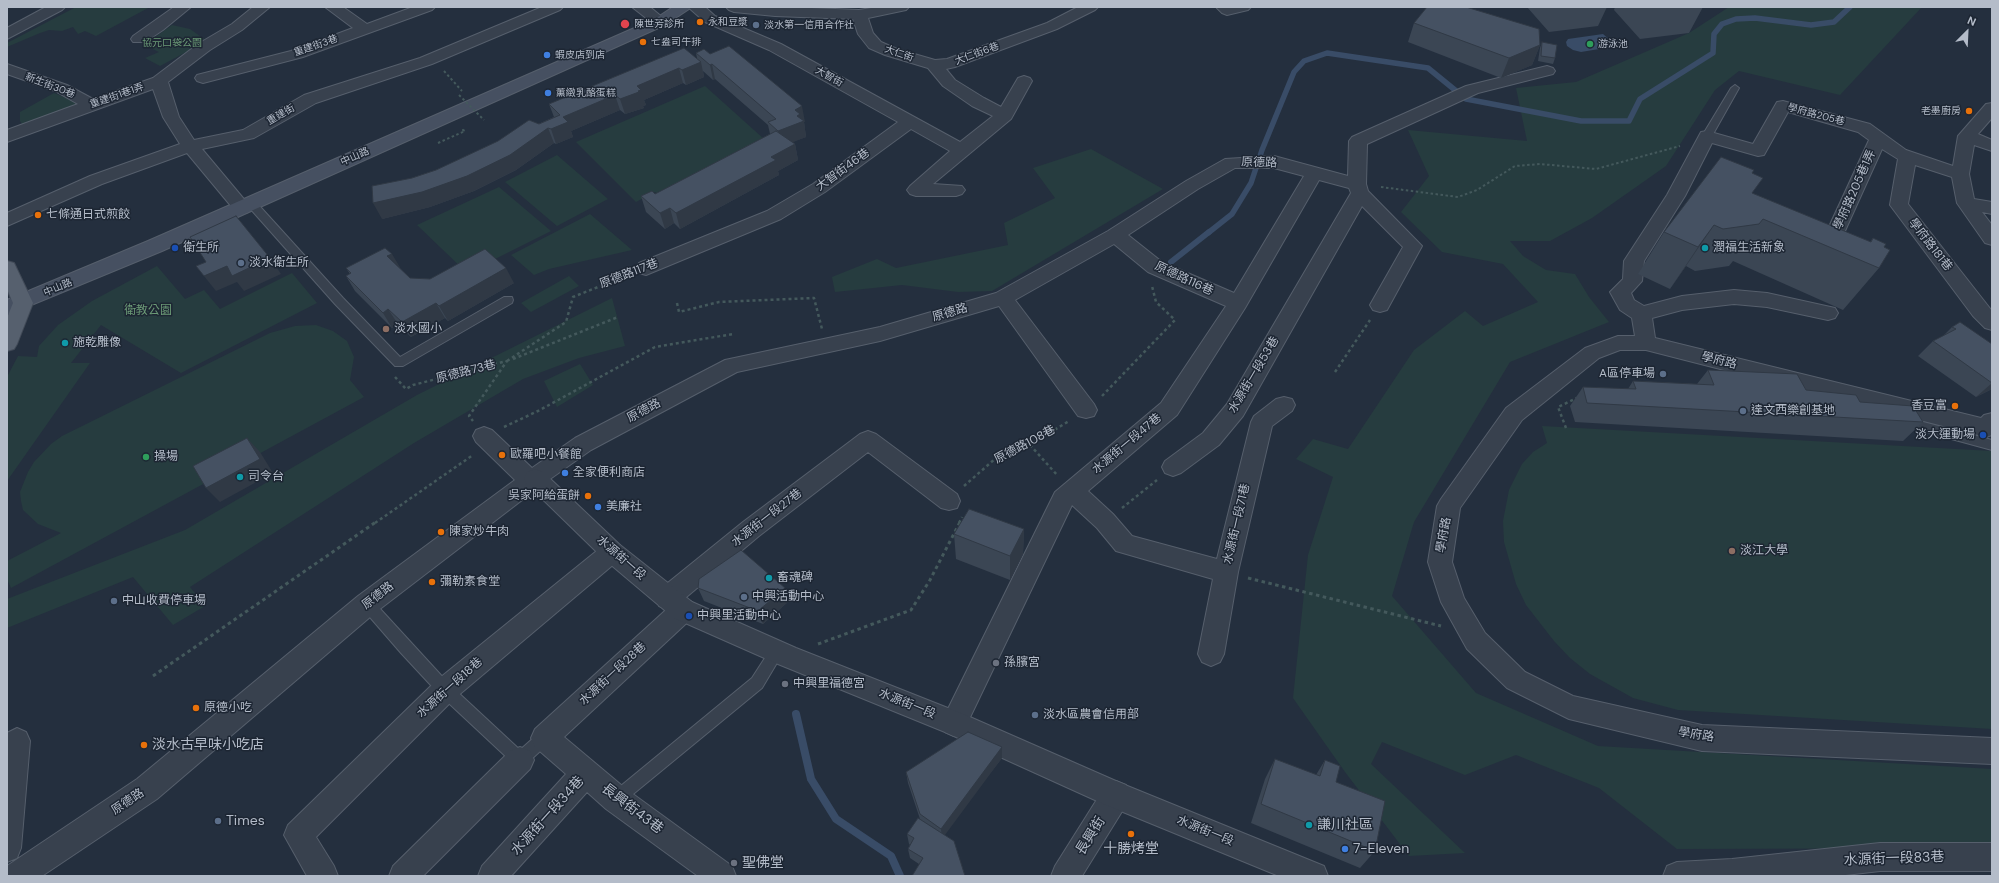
<!DOCTYPE html>
<meta charset="utf-8">
<style>
body{margin:0}
#map{position:relative;width:1999px;height:883px;overflow:hidden;background:#242f3e;font-family:"DM Sans",sans-serif}
canvas{display:block}
.frame{position:absolute;inset:0;border:8px solid #b4bcc9;pointer-events:none}
.north{position:absolute;left:1947px;top:12px;width:40px;height:40px;-webkit-text-stroke:3px #1d2633;paint-order:stroke;rotate:24deg;font-size:11px;font-weight:700;line-height:16px;text-align:center;color:#b4bcc9}
.north::after{content:'';display:block;margin:auto;width:14px;height:18px;background:#b4bcc9;clip-path:polygon(50% 0,100% 100%,50% 72%,0 100%)}
</style>
<div id="map">
<canvas width="1999" height="883"></canvas>
<div class="frame"></div>
<div class="north">N</div>
</div>
<script>
const g = document.querySelector('canvas').getContext('2d');
g.lineJoin = 'round';
function fill(path, color) {
  g.fillStyle = color;
  g.fill(path, 'evenodd');
}
function shape(rows) {
  const path = new Path2D();
  for (const r of rows) {
    path.moveTo(r[0], r[1]);
    for (let i = 2; i < r.length; i += 2) path.lineTo(r[i], r[i + 1]);
  }
  return path;
}
function trace(path, color, width, dash) {
  g.strokeStyle = color;
  g.lineWidth = width;
  g.lineCap = dash ? 'butt' : 'round';
  g.setLineDash(dash || []);
  g.stroke(path);
}
function write(font, color, halo, rows, align = 'center') {
  g.font = font + ' "DM Sans","Noto Sans TC",sans-serif';
  g.lineWidth = 3;
  g.setLineDash([]);
  g.textBaseline = 'middle';
  g.strokeStyle = halo;
  g.fillStyle = color;
  for (const [text, x, y, turn = 0] of rows) {
    g.save();
    g.translate(x, y);
    g.rotate((+turn || 0) * Math.PI / 180);
    g.textAlign = isNaN(turn) ? turn : align;
    if (halo) g.strokeText(text, 0, 0);
    g.fillText(text, 0, 0);
    g.restore();
  }
}
const green = shape([
 [76,7,150,7,96,36,85,31,78,34,73,27,62,31,49,30,40,33,7,47,7,43],
 [1729,7,1922,7,1840,95,1739,71,1715,90,1666,166,1592,218,1550,241,1510,241,1523,256,1546,270,1575,274,1589,297,1609,322,1510,362,1414,522,1392,596,1476,693,1598,746,1992,769,1992,848,1677,849,1599,788,1516,755,1465,775,1382,742,1371,764,1465,853,1409,856,1345,772,1293,698,1308,555,1333,477,1296,459,1313,439,1348,449,1414,350,1465,311,1483,326,1538,302,1503,264,1442,252,1401,212,1429,176,1408,130,1527,141,1516,88,1576,82,1689,33],
 [172,25,190,29,207,41,160,66,145,58,159,52,144,45],
 [705,86,764,139,666,200,655,192,636,202,576,142],
 [54,93,76,102,80,108,24,127,20,121,20,112],
 [1091,149,1163,189,992,291,958,292,902,285,835,292,832,277,877,259,896,268,1008,245,1004,223,1055,198,1033,168],
 [557,155,608,199,557,226,505,182],
 [499,187,551,231,467,273,417,225],
 [590,214,632,250,549,269,534,275,511,255],
 [157,266,185,299,204,290,220,309,292,273,317,303,181,373,101,325,71,363,90,363,7,481,7,377,18,356,37,357,39,346,58,325,92,301],
 [569,276,579,286,531,312,521,303],
 [612,298,625,346,579,358,523,379,414,443,190,587,205,606,173,625,133,577,7,628,7,599,185,530,417,395],
 [316,325,333,331,347,341,354,357,350,380,364,397,11,588,7,579,7,561,61,533,38,524,23,510,21,501,20,492,28,472,34,462,51,444,62,436,270,333,295,326],
 [580,364,593,385,557,407,544,381],
 [1542,426,1992,451,1992,729,1678,710,1633,698,1590,674,1570,658,1554,641,1526,605,1516,584,1504,542,1503,521,1509,490,1522,464,1533,452,1547,443]
]);
const water = shape([
 [1603,34,1617,46,1581,52,1573,50,1567,46,1566,42,1568,39]
]);
const streamFar2 = shape([
 [1208,233,1232,214,1251,183,1262,150,1294,72,1304,61,1327,53,1428,68,1466,99,1581,121,1629,121,1640,99,1713,53,1714,34,1722,24,1736,19,1755,18,1811,25,1834,22,1850,7]
]);
const streamFar1 = shape([
 [1171,262,1209,232]
]);
const stream = shape([
 [796,714,811,779,836,819,891,856,900,876]
]);
const pathFar2 = shape([
 [444,71,462,91],
 [438,143,465,131,463,130,465,129],
 [1381,187,1458,197,1477,190,1515,166,1540,164,1596,169,1680,146]
]);
const pathFar1 = shape([
 [677,303,679,312,719,302,814,298,822,329],
 [513,359,618,317],
 [507,361,566,322,573,297,628,275],
 [1335,372,1370,320],
 [395,377,406,389,413,385,507,361,469,416,473,421],
 [1102,396,1175,320,1156,302,1152,286],
 [504,427,538,411,655,347,733,334],
 [1566,428,1558,407,1577,398],
 [1030,445,1058,476],
 [964,486,996,458,1030,445,1069,421],
 [1122,508,1157,480],
 [375,523,473,455],
 [959,523,962,517]
]);
const path = shape([
 [1248,578,1441,626],
 [818,644,911,610,930,580,960,522],
 [153,676,376,522]
]);
const service = shape([
 [1735,85,1739,88,1712,136,1710,138,1704,138,1702,136,1731,88,1735,85],
 [251,200,255,201,343,298,400,357,504,297,512,297,513,300,512,303,403,366,395,366,335,304,247,205,246,203,251,200],
 [1904,417,1992,440,1992,450,1900,425,1898,422,1900,419,1904,417],
 [367,598,372,600,450,685,520,750,539,733,544,731,549,733,551,738,549,743,525,765,520,767,515,765,440,695,401,653,362,608,360,604,362,600,367,598],
 [777,645,782,647,784,651,762,688,621,804,616,806,611,804,608,799,611,794,752,678,772,647,777,645]
]);
const minor = shape([
 [46,7,65,7,62,10,7,39,7,28,46,7],
 [174,7,191,7,163,30,145,42,133,42,131,39,133,36,174,7],
 [253,7,270,7,242,30,210,50,168,82,179,117,194,140,243,130,304,95,420,58,542,7,563,7,560,10,432,64,316,103,254,138,202,149,248,204,251,208,248,212,242,214,236,212,187,153,102,184,7,226,7,213,90,176,180,144,163,117,153,89,7,142,7,130,78,104,55,91,7,74,7,64,67,85,93,99,153,78,198,44,232,24,253,7],
 [325,7,343,7,367,24,413,7,435,7,432,10,303,57,203,83,197,81,195,78,197,75,291,51,353,28,325,7],
 [632,7,650,7,668,22,665,25,660,27,655,25,632,7],
 [688,7,705,7,715,16,781,44,960,142,993,116,972,106,943,86,928,68,885,55,869,48,858,34,853,19,775,16,734,12,729,10,726,7,787,7,859,10,877,7,909,7,906,10,868,18,873,33,881,42,897,49,935,60,947,59,1047,23,1078,7,1098,7,1095,10,1057,29,955,67,946,69,955,80,984,98,1001,107,1018,78,1024,76,1030,78,1032,81,1011,119,933,184,962,186,965,190,962,194,956,196,916,196,910,194,907,190,910,186,950,151,911,129,825,192,781,219,646,275,639,273,636,268,639,263,767,211,813,184,898,122,769,50,705,22,688,7],
 [1216,7,1251,7,1248,10,1227,15,1222,13,1216,7],
 [1547,66,1553,68,1555,71,1553,74,1478,93,1367,144,1366,184,1368,191,1422,246,1387,310,1380,312,1373,310,1370,305,1403,247,1362,206,1243,416,1219,445,1181,473,1173,476,1165,473,1162,467,1165,461,1203,433,1227,404,1351,193,1349,188,1319,180,1245,308,1177,415,1088,491,1113,514,1132,536,1217,559,1251,422,1254,416,1276,399,1284,397,1292,399,1295,405,1292,411,1272,426,1238,572,1224,654,1220,662,1211,666,1202,662,1198,654,1213,579,1116,551,1097,528,1072,505,963,732,954,736,945,732,941,723,1055,492,1161,403,1226,306,1148,272,1114,244,1015,300,1094,404,1097,410,1094,416,1086,418,1078,416,999,306,880,341,737,372,591,450,543,484,376,612,157,799,42,876,7,876,7,866,137,779,358,596,515,480,476,442,473,436,476,430,484,427,492,430,532,468,575,438,725,360,880,327,996,293,1108,231,1186,181,1225,159,1274,156,1348,176,1349,141,1352,137,1466,86,1547,66],
 [1235,168,1274,168,1304,176,1234,293,1162,262,1128,235,1198,189,1235,168],
 [1783,101,1870,124,1906,150,1953,166,1958,136,1986,104,1992,103,1992,118,1978,134,1992,140,1992,151,1974,145,1969,174,1974,199,1992,202,1992,214,1982,212,1992,225,1992,245,1985,243,1957,203,1952,177,1915,165,1908,204,1992,311,1992,330,1985,328,1973,316,1890,205,1898,159,1882,149,1840,242,1838,246,1831,248,1824,246,1822,242,1869,140,1858,132,1788,112,1764,155,1758,156,1712,143,1685,196,1644,261,1642,281,1631,293,1634,300,1644,306,1682,296,1734,290,1767,293,1835,308,1838,313,1835,318,1828,320,1767,307,1734,304,1682,310,1652,318,1655,338,1981,418,1984,415,1992,413,1992,435,1986,437,1646,350,1620,350,1599,358,1522,420,1460,508,1452,562,1464,598,1485,633,1525,672,1573,696,1702,725,1992,738,1992,764,1702,751,1569,719,1507,688,1467,649,1441,602,1428,562,1437,506,1441,499,1506,408,1585,348,1618,336,1635,336,1632,318,1620,310,1610,292,1623,279,1624,261,1667,195,1701,132,1707,131,1753,144,1777,102,1783,101],
 [868,431,876,434,957,494,960,501,957,508,949,510,941,508,868,452,759,536,684,599,692,602,695,610,692,618,564,737,626,789,732,866,736,876,698,876,606,809,587,792,511,876,478,876,482,866,566,774,535,747,531,738,535,729,667,609,659,606,656,598,659,590,743,522,860,434,868,431],
 [612,542,620,545,624,552,620,559,454,699,316,837,334,866,338,876,307,876,284,835,288,825,436,681,604,545,612,542],
 [17,728,26,732,30,741,21,848,17,858,7,862,7,733,17,728],
 [520,747,530,751,534,760,530,769,423,876,389,876,393,866,510,751,520,747],
 [1116,781,1126,785,1130,795,1126,805,1082,876,1051,876,1055,866,1106,785,1116,781],
 [1880,843,1992,843,1992,871,1880,871,1837,876,1663,876,1667,866,1677,862,1732,859,1880,843]
]);
const tertiary = shape([
 [535,469,543,472,620,545,692,602,796,648,963,714,1125,785,1324,866,1328,876,1279,876,1106,805,945,732,778,664,674,618,604,559,527,484,524,478,527,472,535,469]
]);
const secondary = shape([
 [673,7,692,7,665,25,162,251,7,315,7,300,148,241,655,19,673,7]
]);
const primary = shape([
 [7,261,14,263,33,303,17,344,14,349,7,351,7,318,13,303,7,289,7,261]
]);
const pathBridge = shape([
 [459,95,484,120]
]);
const wall = shape([
 [1527,7,1607,7,1598,26,1549,32],
 [1615,7,1703,7,1689,33,1640,39,1614,10],
 [1414,23,1540,45,1532,65,1501,78,1408,42],
 [1542,42,1555,58,1553,64,1538,61,1540,48],
 [696,53,710,54,805,122,804,122,806,137,792,142,795,144,798,160,778,171,779,175,680,229,674,223,665,229,646,212,641,196,655,194,770,134,768,125,715,79,713,80,703,71,704,77,686,85,683,83,644,100,646,105,643,106,644,108,625,114,620,110,571,131,573,137,556,144,554,143,516,170,474,191,430,207,382,219,412,178,436,170,554,117,549,104,697,58],
 [1752,173,1752,193,1870,242,1873,238,1884,247,1879,268,1843,310,1733,261,1729,266,1695,271,1686,266,1670,289,1638,274,1664,232],
 [346,268,400,269,410,278,514,283,448,321,445,318,411,337,398,324,392,328,355,291,346,276,350,274],
 [1952,327,1992,344,1992,389,1976,397,1918,356,1933,341,1942,337],
 [1708,370,1860,402,1923,422,1903,441,1575,422,1570,406,1583,387,1628,389,1633,381,1697,384],
 [1024,529,1023,554,1010,580,956,559,954,534],
 [698,588,785,588,789,601,763,624,704,601],
 [1002,758,919,864,910,858,908,849,910,845,909,844,907,834,920,819,908,783,906,772],
 [1275,759,1316,775,1325,760,1336,782,1375,851,1360,868,1251,823,1265,779]
]);
const shadedWall = shape([
 [1540,45,1532,65,1501,78,1509,58],
 [701,62,704,77,686,85,682,70],
 [712,64,715,79,713,80,710,65],
 [679,68,683,83,644,100,646,105,643,106,644,108,625,114,620,99,637,86],
 [615,95,620,110,571,131,573,137,556,144,551,129,563,117],
 [802,106,805,122,804,122,806,137,781,147,778,131,795,110],
 [548,128,554,143,516,170,474,191,430,207,382,219,373,203],
 [795,144,798,160,778,171,779,175,680,229,676,213,771,157],
 [670,208,674,223,665,229,660,213],
 [1714,225,1686,266,1670,289,1698,247],
 [392,254,401,269,387,256],
 [270,258,281,274,244,291,237,282,216,291,204,276,227,266],
 [506,268,514,283,448,321,439,306],
 [436,303,445,318,411,337,402,322],
 [388,309,398,324,392,328,383,313],
 [1992,383,1992,389,1976,397],
 [247,438,260,452,273,473,220,502,206,488],
 [1024,529,1023,554,1010,580,1010,556],
 [785,588,789,601,763,624,758,611],
 [1002,747,1002,758,942,839,941,829]
]);
const building = shape([
 [1427,7,1466,7,1539,29,1540,45,1509,58,1414,23,1427,7],
 [1542,42,1557,45,1555,58,1541,56,1542,42],
 [729,46,802,106,795,110,800,114,797,116,804,121,778,131,768,122,776,119,712,64,710,65,696,53,704,49,710,54,729,46],
 [684,48,701,62,682,70,679,68,637,86,641,90,638,91,639,92,620,99,615,95,563,117,568,122,551,129,548,128,510,155,467,176,422,192,373,203,372,186,412,178,436,170,498,141,529,120,539,124,560,115,549,104,684,48],
 [776,131,795,144,771,157,776,160,676,213,670,208,660,213,641,196,652,191,655,194,776,131],
 [1721,157,1754,170,1752,173,1763,178,1752,193,1871,242,1873,238,1886,244,1884,247,1890,250,1879,268,1763,219,1759,224,1723,229,1714,225,1698,247,1664,232,1721,157],
 [236,216,270,258,232,276,227,266,204,276,196,266,206,262,190,237,236,216],
 [385,248,392,254,387,256,410,278,430,279,485,249,506,268,439,306,436,303,402,322,388,309,383,313,346,276,351,273,346,268,385,248],
 [1960,322,1992,344,1992,383,1933,341,1956,329,1952,327,1960,322],
 [1708,370,1797,374,1806,390,1856,395,1860,402,1913,406,1923,422,1587,403,1583,387,1636,389,1633,381,1714,385,1708,370],
 [247,438,260,459,206,488,193,466,247,438],
 [969,509,1024,529,1010,556,954,534,969,509],
 [741,550,785,588,758,611,698,588,699,579,741,550],
 [968,732,1002,747,941,829,920,814,906,772,968,732],
 [1275,759,1320,776,1325,760,1340,766,1336,782,1385,801,1375,851,1261,804,1275,759],
 [918,818,954,841,965,876,912,876,923,858,908,849,914,838,907,834,918,818]
]);
const markers = [
 [700,22,4,"#e8710a"],
 [625,24,5,"#e0444e"],
 [756,25,4,"#5c6f8a"],
 [643,42,4,"#e8710a"],
 [1590,44,4,"#2e9e5b"],
 [547,55,4,"#3f7fe0"],
 [548,93,4,"#3f7fe0"],
 [1969,111,4,"#e8710a"],
 [38,215,4,"#e8710a"],
 [175,248,4,"#1a4fb4"],
 [1705,248,4,"#0f9aa8"],
 [241,263,4,"#5c6f8a"],
 [386,329,4,"#8d6e63"],
 [65,343,4,"#0f9aa8"],
 [1663,374,4,"#5c6f8a"],
 [1955,406,4,"#e8710a"],
 [1743,411,4,"#5c6f8a"],
 [1983,435,4,"#1a4fb4"],
 [502,455,4,"#e8710a"],
 [146,457,4,"#2e9e5b"],
 [565,473,4,"#3f7fe0"],
 [240,477,4,"#0f9aa8"],
 [588,496,4,"#e8710a"],
 [598,507,4,"#3f7fe0"],
 [441,532,4,"#e8710a"],
 [1732,551,4,"#8d6e63"],
 [769,578,4,"#0f9aa8"],
 [432,582,4,"#e8710a"],
 [744,597,4,"#5c6f8a"],
 [114,601,4,"#5c6f8a"],
 [689,616,4,"#1a4fb4"],
 [996,663,4,"#6b7280"],
 [785,684,4,"#6b7280"],
 [196,708,4,"#e8710a"],
 [1035,715,4,"#5c6f8a"],
 [144,745,4,"#e8710a"],
 [218,821,4,"#5c6f8a"],
 [1309,825,4,"#0f9aa8"],
 [1131,834,4,"#e8710a"],
 [1345,849,4,"#3f7fe0"],
 [734,863,4,"#6b7280"]
];
const farPoinames = [
 ["永和豆漿",708,22],
 ["陳世芳診所",634,24],
 ["淡水第一信用合作社",764,25],
 ["七盎司牛排",651,42],
 ["游泳池",1598,44],
 ["蝦皮店到店",555,55],
 ["薰緻乳酪蛋糕",556,93],
 ["老墨廚房",1961,111,"right"]
];
const farParknames = [
 ["協元口袋公園",172,43]
];
const farStreetnames = [
 ["重建街3巷",316,46,-19],
 ["大仁街",899,54,19],
 ["大仁街6巷",977,54,-20],
 ["大智街",829,77,29],
 ["新生街30巷",50,86,21],
 ["重建街1巷1弄",117,96,-19],
 ["重建街",281,115,-30],
 ["學府路205巷",1816,115,15],
 ["中山路",355,157,-24],
 ["中山路",58,288,-23]
];
const streetNames = [
 ["原德路",1259,163,2],
 ["大智街46巷",843,170,-36],
 ["學府路205巷1弄",1855,190,-66],
 ["學府路181巷",1930,245,52],
 ["原德路117巷",629,274,-21],
 ["原德路116巷",1184,279,25],
 ["原德路",950,313,-16],
 ["學府路",1719,361,14],
 ["原德路73巷",466,372,-14],
 ["水源街一段53巷",1254,375,-59],
 ["原德路",644,411,-28],
 ["水源街一段47巷",1127,444,-40],
 ["原德路108巷",1025,445,-28],
 ["水源街一段27巷",767,518,-38],
 ["水源街一段71巷",1237,524,-77],
 ["學府路",1444,535,-80],
 ["水源街一段",621,558,41],
 ["原德路",378,596,-38],
 ["水源街一段28巷",613,674,-43],
 ["水源街一段18巷",450,688,-42],
 ["水源街一段",907,704,22],
 ["學府路",1696,735,9],
 ["原德路",128,802,-34],
 ["水源街一段",1205,831,22]
];
const poiNames = [
 ["七條通日式煎餃",46,215],
 ["衛生所",183,248],
 ["潤福生活新象",1713,248],
 ["淡水衛生所",249,263],
 ["淡水國小",394,329],
 ["施乾雕像",73,343],
 ["A區停車場",1655,374,"right"],
 ["香豆富",1947,406,"right"],
 ["達文西樂創基地",1751,411],
 ["淡大運動場",1975,435,"right"],
 ["歐羅吧小餐館",510,455],
 ["操場",154,457],
 ["全家便利商店",573,473],
 ["司令台",248,477],
 ["吳家阿給蛋餅",580,496,"right"],
 ["美廉社",606,507],
 ["陳家炒牛肉",449,532],
 ["淡江大學",1740,551],
 ["畜魂碑",777,578],
 ["彌勒素食堂",440,582],
 ["中興活動中心",752,597],
 ["中山收費停車場",122,601],
 ["中興里活動中心",697,616],
 ["孫臏宮",1004,663],
 ["中興里福德宮",793,684],
 ["原德小吃",204,708],
 ["淡水區農會信用部",1043,715]
];
const parkNames = [
 ["衛教公園",148,311]
];
const nearPoinames = [
 ["淡水古早味小吃店",152,745],
 ["Times",226,821],
 ["謙川社區",1317,825],
 ["十勝烤堂",1131,849,"center"],
 ["7-Eleven",1353,849],
 ["聖佛堂",742,863]
];
const nearStreetnames = [
 ["長興街43巷",632,809,37],
 ["水源街一段34巷",548,816,-48],
 ["長興街",1091,836,-58],
 ["水源街一段83巷",1894,859,-2]
];
fill(green, '#263c3f');
fill(water, '#394c67');
trace(streamFar2, '#394c67', 5.5);
trace(streamFar1, '#394c67', 6);
trace(stream, '#394c67', 8);
trace(service, '#565f6c', 2);
trace(minor, '#565f6c', 2);
trace(tertiary, '#565f6c', 2);
trace(secondary, '#565f6c', 2);
trace(primary, '#414a57', 2);
trace(pathFar2, '#44595c', 2, [2.5, 2.5]);
trace(pathFar1, '#44595c', 2.5, [3, 3]);
trace(path, '#44595c', 3, [3.5, 3.5]);
fill(service, '#38414e');
fill(minor, '#38414e');
fill(tertiary, '#38414e');
fill(secondary, '#465061');
fill(primary, '#56606e');
trace(pathBridge, '#44595c', 2, [2.5, 2.5]);
fill(wall, '#3b4654');
fill(shadedWall, '#303945');
fill(building, '#455162');
trace(building, '#303945', 1);
for (const [x, y, r, color] of markers) {
  const dot = new Path2D();
  dot.arc(x, y, r, 0, 2 * Math.PI);
  g.fillStyle = color;
  g.fill(dot);
  trace(dot, '#1d2633', 1.5);
}
write('10px', '#b4bcc9', '#1d2633', farPoinames, 'left');
write('10px', '#6b9a76', '#1d2633', farParknames);
write('10px', '#b4bcc9', '#1d2633', farStreetnames);
write('12px', '#b4bcc9', '#1d2633', streetNames);
write('12px', '#b4bcc9', '#1d2633', poiNames, 'left');
write('12px', '#6b9a76', '#1d2633', parkNames);
write('14px', '#b4bcc9', '#1d2633', nearPoinames, 'left');
write('14px', '#b4bcc9', '#1d2633', nearStreetnames);
</script>
